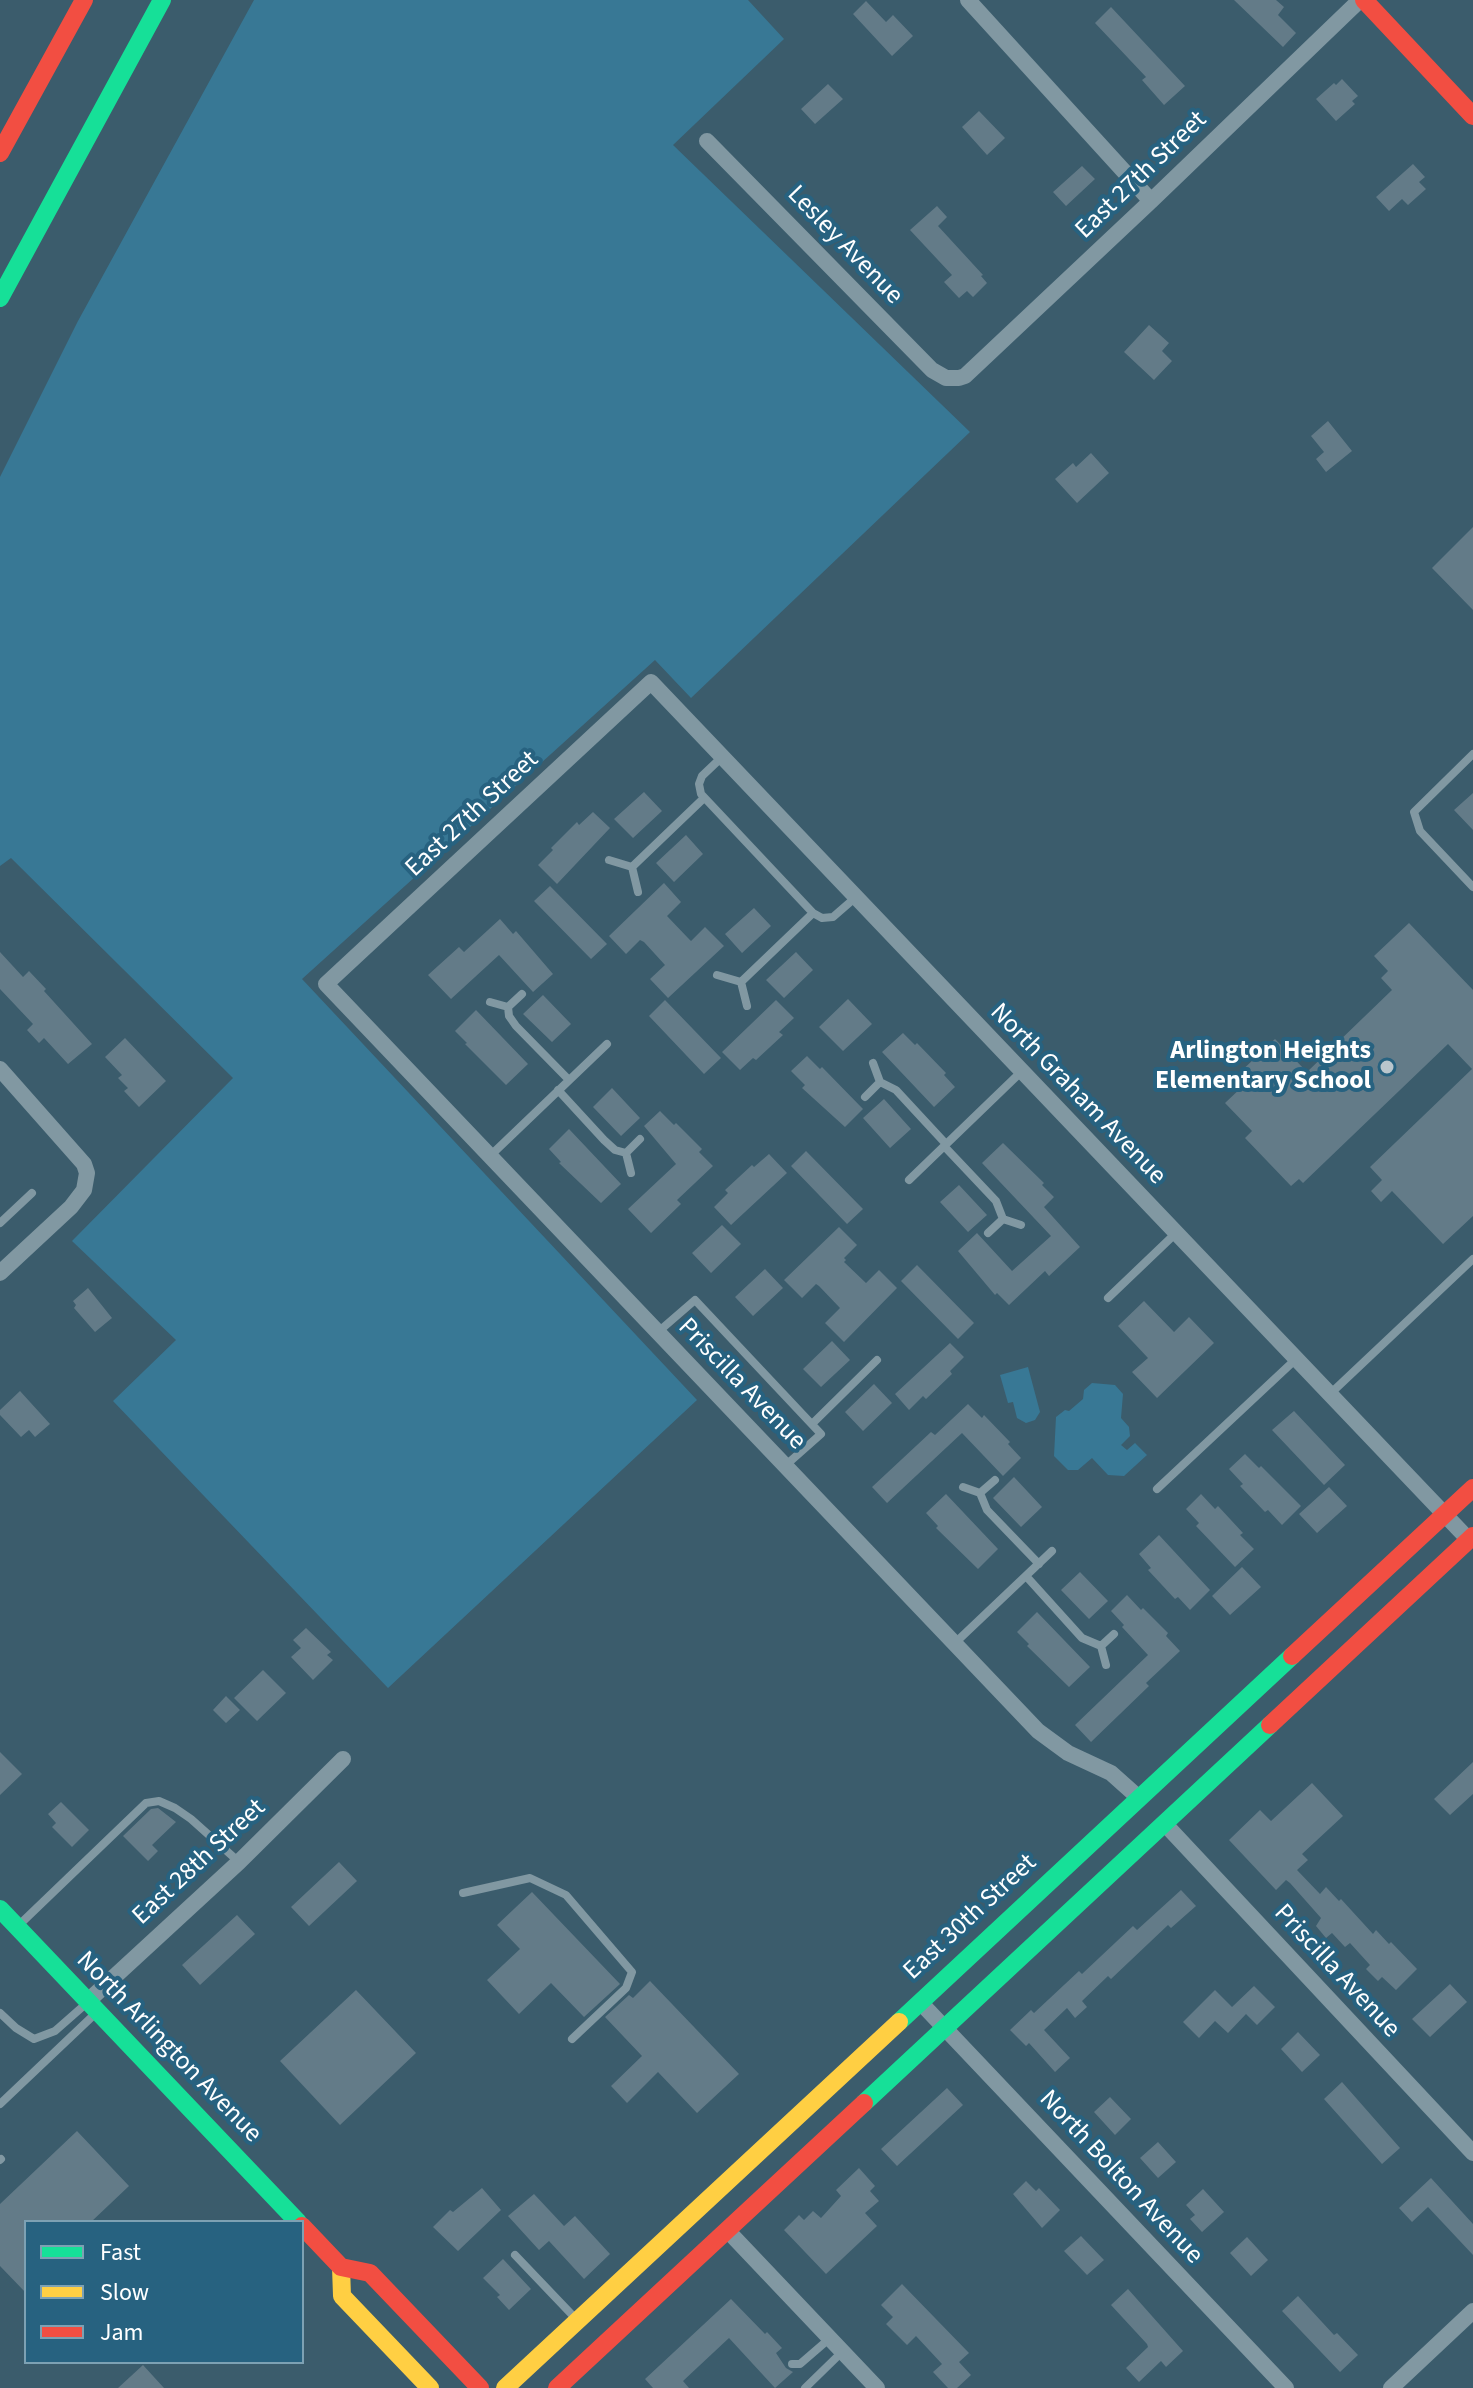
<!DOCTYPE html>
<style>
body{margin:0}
#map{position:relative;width:1473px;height:2388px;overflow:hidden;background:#3b5c6c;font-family:"Source Sans 3",sans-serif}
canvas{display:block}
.legend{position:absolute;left:24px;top:2220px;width:280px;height:144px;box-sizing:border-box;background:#276280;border:2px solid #7da1b3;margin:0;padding:10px 14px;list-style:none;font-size:24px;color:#fff}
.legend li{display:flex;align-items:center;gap:16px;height:40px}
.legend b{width:40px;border:2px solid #7da1b3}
</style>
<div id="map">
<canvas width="1473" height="2388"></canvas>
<ul class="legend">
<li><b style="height:10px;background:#16e098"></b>Fast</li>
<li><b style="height:10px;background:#ffcf43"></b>Slow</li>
<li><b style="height:10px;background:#f24e42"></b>Jam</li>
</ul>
</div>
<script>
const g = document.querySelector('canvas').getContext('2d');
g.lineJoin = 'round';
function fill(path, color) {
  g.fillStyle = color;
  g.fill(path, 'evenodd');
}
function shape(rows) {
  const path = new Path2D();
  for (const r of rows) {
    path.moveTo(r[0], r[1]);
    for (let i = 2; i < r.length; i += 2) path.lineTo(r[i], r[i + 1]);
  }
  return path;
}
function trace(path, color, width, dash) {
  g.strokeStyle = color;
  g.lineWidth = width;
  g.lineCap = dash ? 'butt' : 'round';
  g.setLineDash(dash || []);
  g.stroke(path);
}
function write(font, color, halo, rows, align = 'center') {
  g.font = font + ' "Source Sans 3",sans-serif';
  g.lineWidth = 8;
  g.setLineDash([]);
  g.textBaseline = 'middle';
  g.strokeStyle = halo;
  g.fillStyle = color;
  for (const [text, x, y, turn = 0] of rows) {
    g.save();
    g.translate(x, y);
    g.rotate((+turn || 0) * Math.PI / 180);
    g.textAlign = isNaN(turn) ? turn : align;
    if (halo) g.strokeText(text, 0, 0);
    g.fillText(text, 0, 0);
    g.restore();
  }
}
const green = shape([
 [254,0,748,0,784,39,673,145,970,432,691,698,655,660,302,979,697,1400,388,1688,113,1401,176,1340,72,1241,233,1078,11,858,0,866,0,477,78,321],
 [1028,1367,1040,1412,1035,1420,1026,1423,1017,1418,1013,1402,1008,1403,1000,1375],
 [1092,1383,1115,1385,1123,1394,1121,1418,1129,1427,1130,1436,1121,1445,1127,1450,1135,1443,1147,1455,1124,1476,1108,1475,1092,1458,1078,1470,1068,1470,1054,1456,1056,1417,1065,1410,1069,1411,1083,1399,1084,1390]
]);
const building = shape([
 [1234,0,1276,0,1284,7,1278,15,1296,33,1283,47],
 [866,1,886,22,893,15,913,36,892,56,853,14],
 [1111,7,1185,86,1164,105,1142,80,1146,77,1095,23],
 [1342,79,1358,96,1352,101,1355,104,1336,121,1316,99,1334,83,1336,85],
 [828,84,843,99,815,124,801,109],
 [979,111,1005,138,987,155,962,127],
 [1413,164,1425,177,1419,182,1426,189,1408,205,1402,199,1389,211,1376,197],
 [1082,166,1095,179,1066,206,1053,192],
 [937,206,947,217,938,226,983,275,981,276,987,283,973,297,967,291,959,298,944,282,952,275,910,230],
 [1149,325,1169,343,1162,351,1172,361,1154,380,1124,352],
 [1328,421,1352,451,1326,472,1316,459,1324,452,1311,436],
 [1091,453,1109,473,1077,503,1055,479,1073,463,1076,467],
 [1473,527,1473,610,1432,568],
 [644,792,662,811,633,838,614,819],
 [1473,793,1473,830,1454,810],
 [593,812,610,828,557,884,538,865,553,850,551,848,577,822,579,825],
 [686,835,703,854,674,882,656,863],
 [664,883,681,902,667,916,688,938,691,941,705,927,724,946,668,998,650,979,665,965,644,942,640,940,626,954,609,936],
 [550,886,607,944,591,959,534,901],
 [754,908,771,926,742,953,725,934],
 [500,919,513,934,516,931,553,974,533,992,499,955,451,999,428,975,459,947,464,952],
 [1409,923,1473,990,1473,1216,1443,1244,1392,1191,1381,1202,1371,1191,1382,1180,1370,1167,1472,1069,1448,1044,1303,1183,1299,1179,1291,1186,1245,1138,1252,1131,1225,1103,1243,1086,1235,1077,1275,1039,1307,1072,1392,990,1381,978,1388,971,1374,956],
 [0,952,23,977,29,971,46,989,44,991,92,1044,68,1064,44,1038,39,1043,27,1030,33,1024,0,989],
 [796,952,813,970,784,998,766,980],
 [543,995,571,1024,552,1042,523,1014],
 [848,999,872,1024,843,1051,819,1027],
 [665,1000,721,1058,704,1074,649,1016],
 [776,1000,794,1018,779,1032,783,1035,756,1060,753,1058,740,1070,722,1052],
 [476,1010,528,1064,506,1085,465,1044,467,1043,455,1031],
 [903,1033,915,1045,917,1043,946,1073,944,1075,955,1087,934,1107,882,1052],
 [125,1038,166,1081,139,1107,124,1091,128,1088,118,1078,122,1075,105,1057],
 [807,1056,820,1069,822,1067,863,1109,845,1127,802,1088,805,1085,791,1071],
 [612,1088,640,1118,621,1136,593,1107],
 [884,1099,911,1129,890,1148,863,1118],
 [660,1111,674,1125,676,1123,702,1149,699,1152,713,1166,677,1200,681,1204,651,1233,628,1209,676,1164,644,1126],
 [569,1129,621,1184,601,1203,559,1163,561,1162,549,1149],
 [1003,1143,1044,1183,1042,1185,1054,1197,1044,1207,1080,1247,1049,1276,1045,1271,1009,1305,997,1293,995,1295,958,1251,977,1233,1012,1271,1051,1236,982,1163],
 [806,1151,863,1209,847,1224,791,1166],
 [769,1154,787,1173,731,1225,714,1207,728,1193,725,1190,752,1165,754,1167],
 [959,1185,987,1215,968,1232,940,1202],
 [722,1225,741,1244,711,1273,692,1253],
 [839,1227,857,1245,844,1258,846,1260,844,1262,866,1283,879,1270,897,1288,844,1342,825,1323,840,1308,819,1286,816,1284,802,1298,784,1280],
 [917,1265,974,1323,958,1339,901,1281],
 [765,1269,783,1288,753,1316,735,1297],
 [88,1288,112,1318,95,1332,74,1308,76,1305,73,1301],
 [1144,1301,1174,1332,1189,1317,1214,1343,1157,1398,1132,1372,1148,1358,1118,1326],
 [832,1341,850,1360,821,1387,803,1369],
 [950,1343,964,1357,950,1371,952,1374,926,1399,923,1396,909,1410,895,1394],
 [874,1384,892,1403,863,1431,845,1412],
 [20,1391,50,1424,35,1437,29,1430,21,1437,0,1415,0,1410],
 [968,1404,982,1418,984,1415,1010,1442,1008,1444,1021,1458,1003,1476,962,1433,887,1503,872,1487,931,1432,935,1435],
 [1294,1411,1345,1465,1324,1485,1272,1430],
 [1245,1454,1259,1468,1261,1466,1301,1506,1282,1525,1268,1510,1265,1512,1240,1486,1243,1484,1229,1469],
 [1014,1477,1042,1507,1021,1527,993,1498],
 [1329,1487,1347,1506,1317,1533,1299,1514],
 [946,1494,998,1549,978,1569,936,1528,938,1526,926,1513],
 [1201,1494,1215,1509,1218,1506,1243,1533,1240,1535,1254,1549,1235,1567,1196,1526,1199,1523,1186,1509],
 [1159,1535,1210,1590,1190,1610,1178,1597,1175,1599,1148,1570,1151,1568,1139,1554],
 [1242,1567,1261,1587,1230,1615,1212,1596],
 [1080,1572,1108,1601,1089,1619,1061,1590],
 [1127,1595,1141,1610,1143,1608,1168,1633,1166,1636,1180,1651,1146,1683,1149,1686,1091,1742,1075,1725,1148,1655,1122,1627,1124,1625,1111,1611],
 [1037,1612,1090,1667,1069,1687,1027,1646,1029,1644,1017,1632],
 [306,1628,331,1652,327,1655,333,1660,313,1680,291,1657,301,1648,293,1640],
 [263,1670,286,1693,257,1721,234,1698],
 [226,1696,240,1710,226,1723,213,1710],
 [0,1752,22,1774,0,1795],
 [1473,1762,1473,1794,1450,1815,1434,1799],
 [1312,1783,1343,1816,1302,1854,1308,1860,1297,1870,1320,1894,1326,1887,1339,1901,1341,1899,1373,1934,1376,1930,1389,1944,1391,1942,1417,1969,1396,1990,1382,1977,1378,1981,1366,1969,1370,1965,1350,1943,1345,1947,1332,1933,1326,1938,1316,1926,1321,1918,1290,1883,1286,1880,1276,1890,1229,1840,1260,1810,1271,1821],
 [61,1802,89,1830,72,1847,52,1827,56,1823,48,1814],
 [158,1808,176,1822,152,1845,158,1851,148,1861,123,1836,151,1809],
 [339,1862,357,1881,309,1926,291,1907],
 [1181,1890,1196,1906,1171,1928,1168,1925,1111,1979,1108,1976,1082,2001,1087,2007,1075,2018,1067,2008,1044,2030,1070,2058,1055,2072,1029,2043,1026,2046,1010,2030,1031,2010,1034,2013,1079,1971,1082,1974,1133,1926,1137,1930],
 [532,1892,620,1984,584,2017,551,1983,519,2014,487,1980,520,1949,497,1925],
 [237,1915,255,1934,200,1985,182,1965],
 [650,1981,739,2074,697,2113,658,2072,627,2103,611,2086,642,2056,605,2017,629,1995,633,1998],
 [1450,1984,1467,2002,1430,2037,1412,2019],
 [1254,1986,1275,2007,1257,2025,1246,2014,1228,2033,1215,2021,1199,2038,1183,2022,1215,1990,1232,2007],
 [356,1990,416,2053,340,2125,280,2061],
 [1298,2032,1320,2055,1302,2072,1281,2049],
 [1342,2082,1400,2148,1382,2164,1324,2099],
 [947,2088,963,2105,897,2166,881,2149],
 [1110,2097,1131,2119,1115,2135,1094,2112],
 [77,2131,129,2186,91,2222,26,2222,26,2293,0,2266,0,2204],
 [1158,2142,1176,2162,1158,2178,1140,2158],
 [859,2168,875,2186,870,2191,879,2201,865,2213,877,2226,826,2274,784,2230,799,2215,804,2220,813,2211,821,2218,841,2196,836,2190],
 [1431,2178,1473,2224,1473,2255,1428,2207,1412,2222,1399,2208],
 [1026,2181,1036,2191,1039,2188,1060,2210,1042,2228,1013,2194],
 [482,2188,501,2210,458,2251,433,2227,450,2210,453,2212],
 [1203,2189,1224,2212,1202,2232,1190,2219,1195,2215,1186,2205],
 [534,2194,564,2226,575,2216,610,2254,584,2279,549,2241,539,2250,508,2216],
 [1081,2236,1104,2260,1087,2275,1064,2251],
 [1247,2237,1268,2260,1251,2276,1230,2253],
 [503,2259,531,2289,509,2310,497,2297,500,2295,483,2278],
 [902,2284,969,2353,959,2362,971,2375,957,2388,948,2388,933,2372,942,2364,916,2336,907,2345,886,2324,893,2317,881,2305],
 [1128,2289,1183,2351,1166,2367,1161,2361,1139,2382,1126,2368,1148,2347,1147,2344,1111,2305],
 [1298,2296,1334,2335,1337,2333,1358,2355,1340,2372,1282,2311],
 [731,2299,765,2334,767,2332,782,2348,776,2353,786,2368,793,2372,775,2388,729,2338,683,2381,689,2388,653,2388,645,2379],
 [143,2365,164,2388,118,2388]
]);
const lane = shape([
 [1473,754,1414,812,1420,831,1473,887],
 [722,757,702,776,699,784,701,794,813,913,822,918,833,917,856,897],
 [609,860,632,867],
 [632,867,704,798],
 [632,867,638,892],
 [717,975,741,982],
 [741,982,813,913],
 [741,982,747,1006],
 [490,1002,508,1007],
 [508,1007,509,1016,516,1026,569,1080],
 [508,1007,522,994],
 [873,1063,880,1082],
 [880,1082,896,1090,946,1144],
 [558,1090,604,1140,615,1150,626,1153],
 [865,1097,880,1082],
 [944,1146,996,1201,1003,1219],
 [626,1153,631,1173],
 [626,1153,640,1139],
 [490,1156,607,1044],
 [909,1180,1022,1071],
 [1003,1219,1021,1225],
 [0,1223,32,1193],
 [988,1233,1003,1219],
 [1108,1298,1176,1233],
 [658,1332,695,1300,821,1434,786,1465],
 [1330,1394,1473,1259],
 [812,1424,877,1360],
 [963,1487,980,1493],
 [1157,1489,1296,1359],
 [980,1493,987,1510,1039,1564],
 [980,1493,995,1480],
 [1026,1576,1082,1638,1101,1646],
 [955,1643,1052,1551],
 [1101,1646,1106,1665],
 [1101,1646,1114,1634],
 [463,1893,530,1878,566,1895,632,1972,626,1988,572,2039],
 [18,1926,146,1803,159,1801,175,1808,191,1819,239,1862],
 [0,2013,16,2028,34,2039,55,2031,88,2002],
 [0,2104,97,2012],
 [0,2160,1,2159],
 [515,2255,577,2320],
 [792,2364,800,2364,829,2339],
 [805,2388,842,2352]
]);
const street = shape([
 [968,0,1151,201],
 [707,141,932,370,946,378,959,378,965,376,1151,201,1360,0],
 [0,1069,84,1164,87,1173,84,1190,71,1207,0,1273],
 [1139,1798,1111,1773,1068,1753,1038,1731,326,984,651,682,1469,1540],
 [1164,1823,1473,2153],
 [88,2001,239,1862,343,1759],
 [920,2002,1286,2388],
 [727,2230,877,2388],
 [1391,2388,1473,2311]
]);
const fast = shape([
 [0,298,162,0],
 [0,1909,298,2222],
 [899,2022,1292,1656],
 [864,2103,1270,1725]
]);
const slow = shape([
 [341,2267,342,2296,430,2388],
 [505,2388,899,2022]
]);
const jam = shape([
 [1364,0,1473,116],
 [0,153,84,0],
 [1292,1656,1473,1488],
 [1270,1725,1473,1536],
 [302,2226,341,2267,370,2273,480,2388],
 [557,2388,864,2103]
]);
const markers = [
 [1387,1067,8,"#bac6cc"]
];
const streetNames = [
 ["East 27th Street",1142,176,-44],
 ["Lesley Avenue",844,246,46],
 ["East 27th Street",473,815,-43],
 ["North Graham Avenue",1077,1095,46],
 ["Priscilla Avenue",741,1385,46],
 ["East 28th Street",200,1863,-43],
 ["East 30th Street",971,1918,-43],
 ["Priscilla Avenue",1336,1972,47],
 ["North Arlington Avenue",168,2048,46],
 ["North Bolton Avenue",1120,2178,47]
];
const poiNames = [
 ["Arlington Heights",1371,1052],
 ["Elementary School",1371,1082]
];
fill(green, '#387895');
fill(building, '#637b88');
trace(lane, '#8198a2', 8);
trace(street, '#8198a2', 16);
trace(fast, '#16e098', 18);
trace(slow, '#ffcf43', 18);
trace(jam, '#f24e42', 18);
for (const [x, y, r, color] of markers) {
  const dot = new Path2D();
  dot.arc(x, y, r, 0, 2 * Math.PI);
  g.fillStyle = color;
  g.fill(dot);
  trace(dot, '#276280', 3);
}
write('26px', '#fff', '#276280', streetNames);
write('bold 26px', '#fff', '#276280', poiNames, 'right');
</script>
